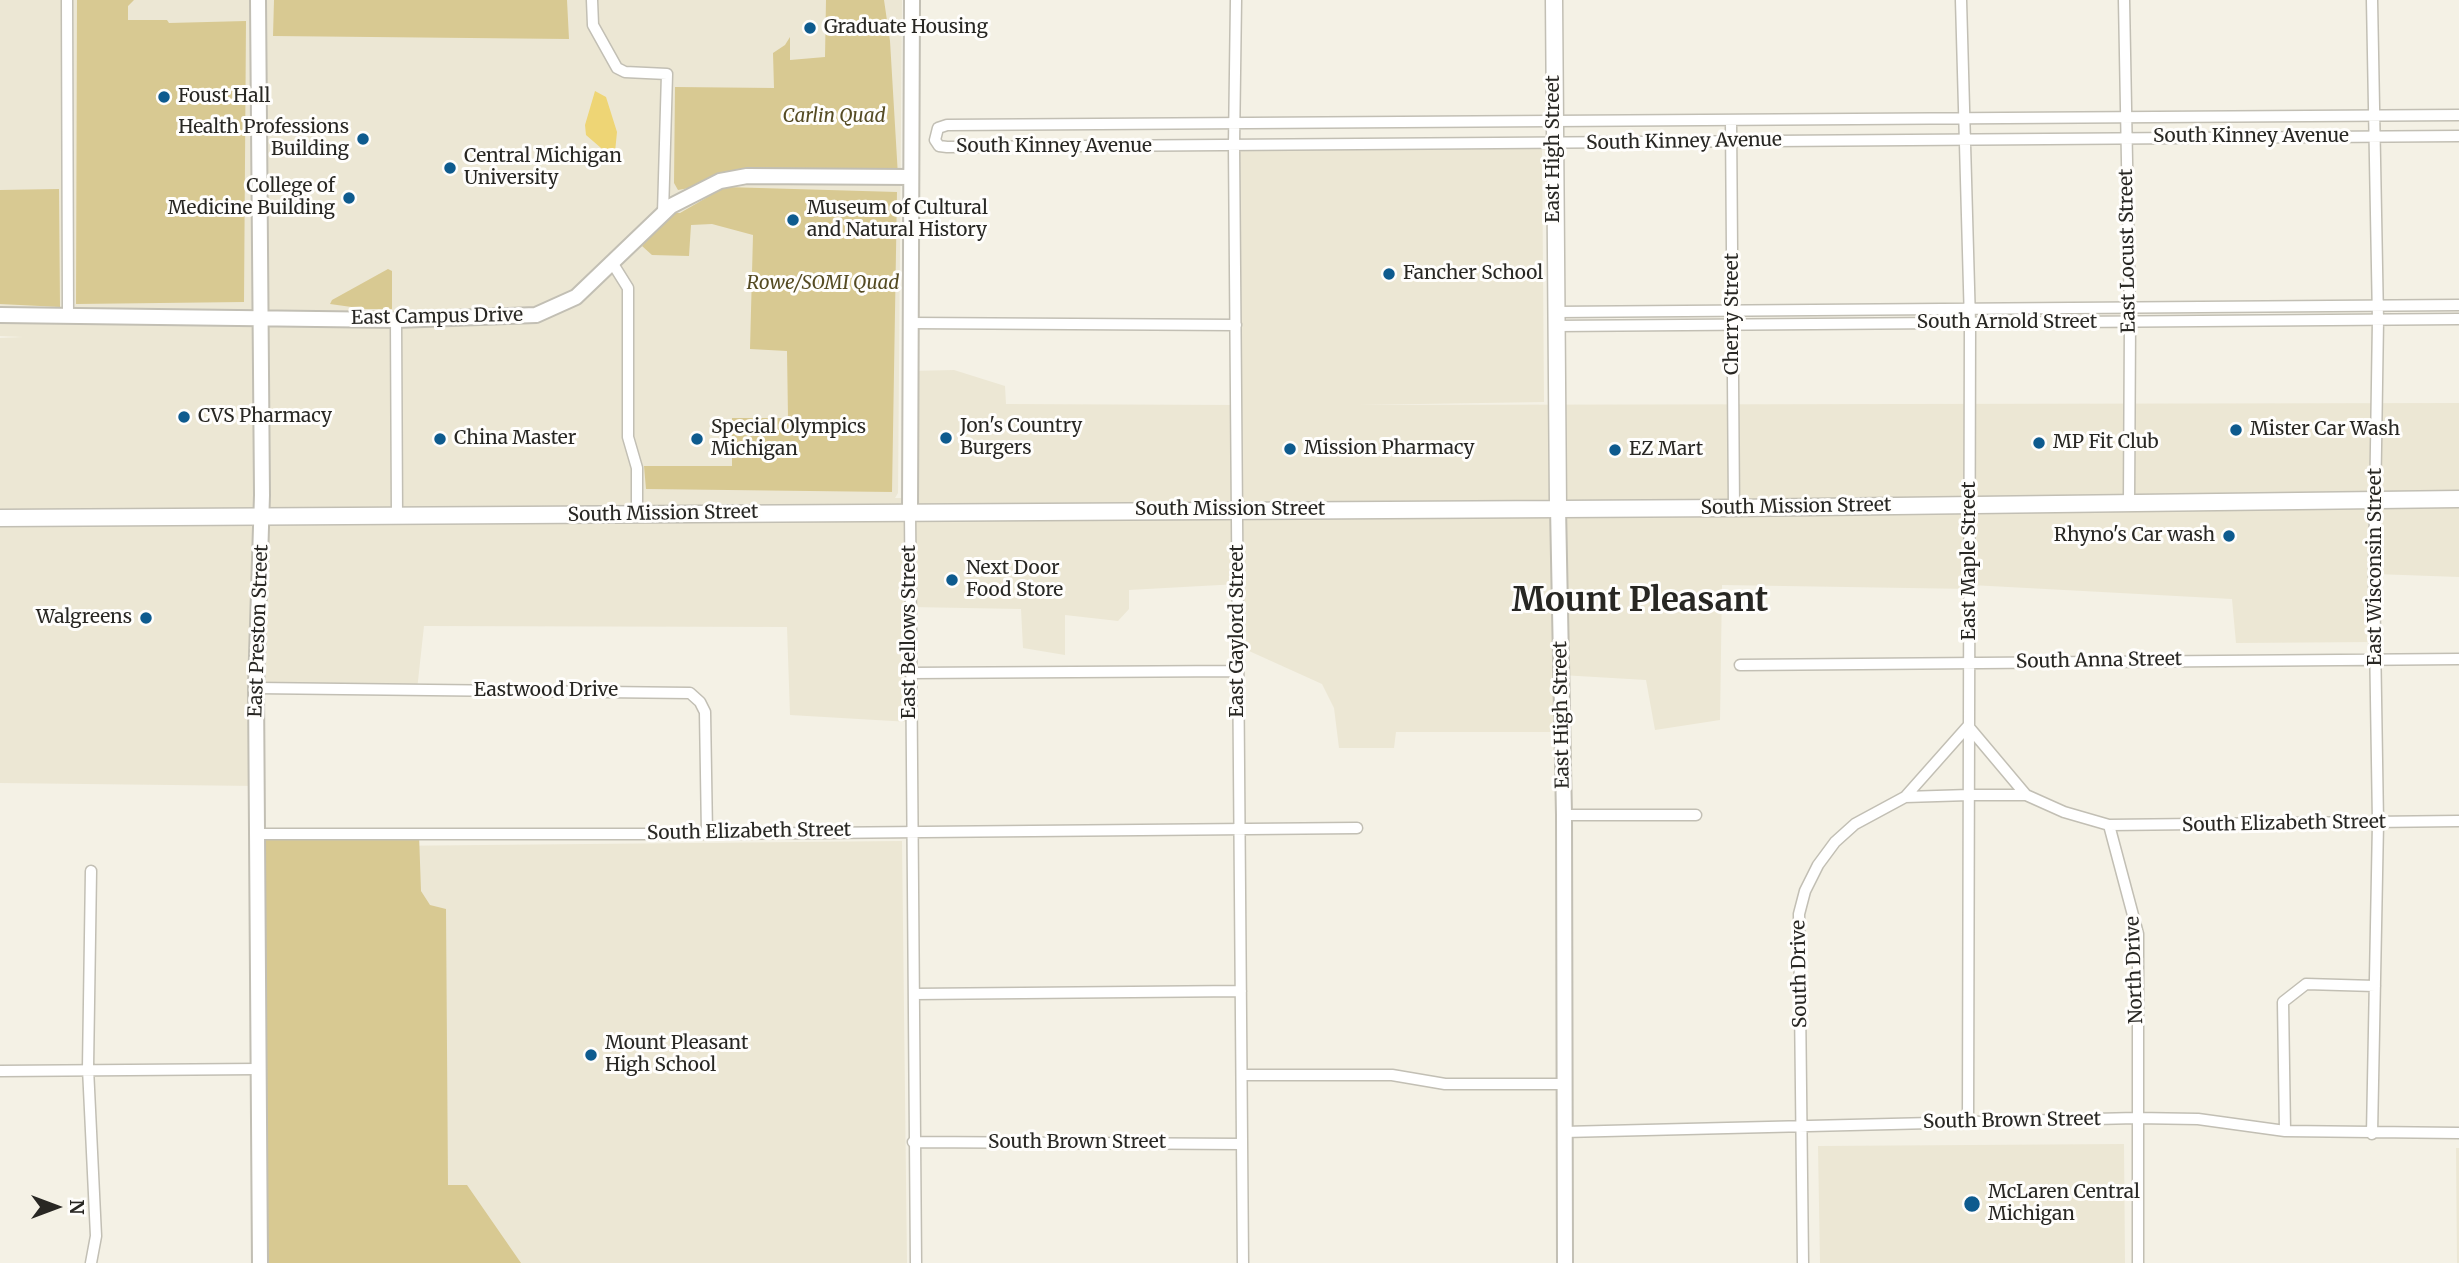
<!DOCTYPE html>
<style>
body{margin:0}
#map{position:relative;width:2459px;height:1263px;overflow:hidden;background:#f4f1e5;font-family:Merriweather,serif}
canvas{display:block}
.north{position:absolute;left:21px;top:1172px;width:70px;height:70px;-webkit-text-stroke:5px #fffefc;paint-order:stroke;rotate:90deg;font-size:19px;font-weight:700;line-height:28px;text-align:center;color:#282723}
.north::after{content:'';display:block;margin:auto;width:24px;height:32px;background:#282723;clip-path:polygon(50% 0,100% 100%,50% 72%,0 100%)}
</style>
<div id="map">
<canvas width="2459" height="1263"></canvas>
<div class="north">N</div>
</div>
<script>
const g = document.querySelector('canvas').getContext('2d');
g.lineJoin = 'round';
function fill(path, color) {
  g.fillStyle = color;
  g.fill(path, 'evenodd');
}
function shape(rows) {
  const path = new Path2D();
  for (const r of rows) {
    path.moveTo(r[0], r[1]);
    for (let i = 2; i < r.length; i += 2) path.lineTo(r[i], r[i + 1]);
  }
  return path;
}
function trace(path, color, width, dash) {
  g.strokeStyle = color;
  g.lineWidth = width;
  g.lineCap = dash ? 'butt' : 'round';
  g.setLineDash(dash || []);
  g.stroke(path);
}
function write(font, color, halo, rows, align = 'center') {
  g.font = font + ' Merriweather,serif';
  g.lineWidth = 6;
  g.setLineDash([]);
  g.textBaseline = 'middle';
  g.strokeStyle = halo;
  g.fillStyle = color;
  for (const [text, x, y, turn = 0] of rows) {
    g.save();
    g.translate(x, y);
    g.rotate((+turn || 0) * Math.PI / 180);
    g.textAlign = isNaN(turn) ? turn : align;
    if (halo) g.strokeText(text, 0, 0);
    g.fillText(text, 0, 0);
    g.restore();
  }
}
const built = shape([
 [0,0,902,0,898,493,895,498,907,498,910,371,954,370,1005,386,1006,404,1236,405,1234,145,1542,143,1544,402,1357,405,2459,403,2459,577,2375,574,2375,642,2236,643,2232,599,1971,585,1971,589,1722,585,1720,720,1655,730,1646,680,1561,675,1562,732,1396,732,1394,748,1339,748,1334,708,1322,684,1238,646,1238,584,1129,590,1129,609,1118,621,1065,615,1065,655,1023,648,1021,609,910,607,910,722,790,715,787,627,424,626,417,690,256,689,257,786,0,783,0,338,23,337,0,336],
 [902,841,907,1263,279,1263,275,847],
 [2124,1144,2125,1263,1820,1263,1818,1146],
 [2456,1148,2459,1148,2459,1263,2457,1263]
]);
const green = shape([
 [77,0,134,0,128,6,128,20,167,20,169,23,246,21,244,302,76,304],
 [274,0,567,0,569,39,273,36],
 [826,0,884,0,890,41,898,176,759,176,678,190,674,183,675,87,774,88,773,53,785,45,790,37,790,60,825,57],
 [725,187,897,192,892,492,646,489,644,466,732,466,732,418,788,418,787,351,750,349,753,235,712,224,691,225,689,256,652,255,642,246,672,213,680,213],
 [59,189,60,307,0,304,0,190],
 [388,269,392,271,392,309,366,309,330,304,332,300],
 [257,834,419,834,421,891,430,905,446,909,448,1185,467,1185,521,1263,260,1263]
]);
const water = shape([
 [595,91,606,97,617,132,615,152,610,156,602,155,601,148,586,135,585,125]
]);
const street = shape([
 [67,0,68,316],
 [592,0,593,25,617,68,625,72,667,74,663,213],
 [1236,0,1234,145,1243,1263],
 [1961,0,1970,323,1968,1122],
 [2124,0,2130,322,2129,501],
 [2372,0,2378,320,2374,574,2378,823,2372,1134],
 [2459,115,947,125,938,128,935,140,939,146,947,147,2459,136],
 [1731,120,1734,508],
 [613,264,628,288,628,437,637,468,637,515],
 [1555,312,2459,305],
 [396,320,397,517],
 [910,323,1236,325],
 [1555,326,2459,319],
 [910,511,916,1263],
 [1740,665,2459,659],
 [910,673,1238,671],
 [256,688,690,693,700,702,705,712,707,834],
 [1905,797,1968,726,2026,795],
 [1564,815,1696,815],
 [2109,825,2459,821],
 [257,834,707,834,1357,828],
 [914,994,1241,991],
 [0,1071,258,1069],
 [1242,1075,1392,1075,1445,1084,1564,1084],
 [2285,1131,2283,1002,2306,984,2375,986],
 [1564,1132,2136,1118,2198,1119,2285,1131,2459,1133],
 [913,1142,1242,1144],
 [91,1263,96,1236,88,1068,91,871],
 [1803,1263,1799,914,1805,891,1818,865,1835,842,1855,824,1905,797,1969,795,2026,795,2064,812,2109,825,2138,934,2138,1263]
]);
const secondary = shape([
 [258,0,262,495,256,688,260,1263],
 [0,315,396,320,536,315,576,297,671,206,720,181,747,176,911,177],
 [1558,507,1564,815,1565,1263],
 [910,511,912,0]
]);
const primary = shape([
 [1554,0,1558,507],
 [0,518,1734,508,2459,499]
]);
const markers = [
 [810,28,7,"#0e5b8e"],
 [164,97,7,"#0e5b8e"],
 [363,139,7,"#0e5b8e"],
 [450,168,7,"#0e5b8e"],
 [349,198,7,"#0e5b8e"],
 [793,220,7,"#0e5b8e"],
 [1389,274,7,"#0e5b8e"],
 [184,417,7,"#0e5b8e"],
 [2236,430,7,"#0e5b8e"],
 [946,438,7,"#0e5b8e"],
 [440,439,7,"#0e5b8e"],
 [697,439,7,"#0e5b8e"],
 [2039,443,7,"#0e5b8e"],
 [1290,449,7,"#0e5b8e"],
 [1615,450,7,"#0e5b8e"],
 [2229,536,7,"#0e5b8e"],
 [952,580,7,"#0e5b8e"],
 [146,618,7,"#0e5b8e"],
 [591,1055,7,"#0e5b8e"],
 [1972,1204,9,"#0e5b8e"]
];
const poiNames = [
 ["Graduate Housing",824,28],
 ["Foust Hall",178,97],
 ["Health Professions",349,128,"right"],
 ["Building",349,150,"right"],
 ["Central Michigan",464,157],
 ["University",464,179],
 ["College of",335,187,"right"],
 ["Medicine Building",335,209,"right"],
 ["Museum of Cultural",807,209],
 ["and Natural History",807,231],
 ["Fancher School",1403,274],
 ["CVS Pharmacy",198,417],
 ["Jon's Country",960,427],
 ["Burgers",960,449],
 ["Special Olympics",711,428],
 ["Michigan",711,450],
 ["Mister Car Wash",2250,430],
 ["China Master",454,439],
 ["MP Fit Club",2053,443],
 ["Mission Pharmacy",1304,449],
 ["EZ Mart",1629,450],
 ["Rhyno's Car wash",2215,536,"right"],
 ["Next Door",966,569],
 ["Food Store",966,591],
 ["Walgreens",132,618,"right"],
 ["Mount Pleasant",605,1044],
 ["High School",605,1066],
 ["McLaren Central",1988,1193],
 ["Michigan",1988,1215]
];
const parkNames = [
 ["Carlin Quad",834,117],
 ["Rowe/SOMI Quad",823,284]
];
const streetNames = [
 ["South Kinney Avenue",2251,137],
 ["South Kinney Avenue",1684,142,-1],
 ["South Kinney Avenue",1054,147],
 ["East High Street",1554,149,-90],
 ["East Locust Street",2128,251,-91],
 ["Cherry Street",1733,314,-90],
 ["East Campus Drive",437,317,-1],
 ["South Arnold Street",2007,323],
 ["South Mission Street",1796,507,-1],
 ["South Mission Street",1230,510],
 ["South Mission Street",663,514,-1],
 ["East Maple Street",1970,561,-90],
 ["East Wisconsin Street",2376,567,-90],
 ["East Preston Street",259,631,-88],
 ["East Gaylord Street",1238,631,-90],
 ["East Bellows Street",910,632,-90],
 ["South Anna Street",2099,661,-1],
 ["Eastwood Drive",546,691],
 ["East High Street",1562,715,-91],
 ["South Elizabeth Street",2284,824,-1],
 ["South Elizabeth Street",749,832,-1],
 ["North Drive",2135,970,-92],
 ["South Drive",1800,974,-91],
 ["South Brown Street",2012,1121,-1],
 ["South Brown Street",1077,1143]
];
const townNames = [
 ["Mount Pleasant",1640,602]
];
fill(built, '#ece7d4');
fill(green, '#d8c992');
fill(water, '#eed575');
trace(street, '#c2bfb4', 13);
trace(secondary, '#c2bfb4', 18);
trace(primary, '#c2bfb4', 19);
trace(street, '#fff', 10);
trace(secondary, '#fff', 14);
trace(primary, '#fff', 16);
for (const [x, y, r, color] of markers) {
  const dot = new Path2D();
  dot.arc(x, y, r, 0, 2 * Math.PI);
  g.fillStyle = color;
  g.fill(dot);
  trace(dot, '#fffefc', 2.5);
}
write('19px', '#282723', '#fffefc', poiNames, 'left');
write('italic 19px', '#554b23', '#fffefc', parkNames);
write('19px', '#282723', '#fffefc', streetNames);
write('bold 33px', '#282723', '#fffefc', townNames);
</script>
